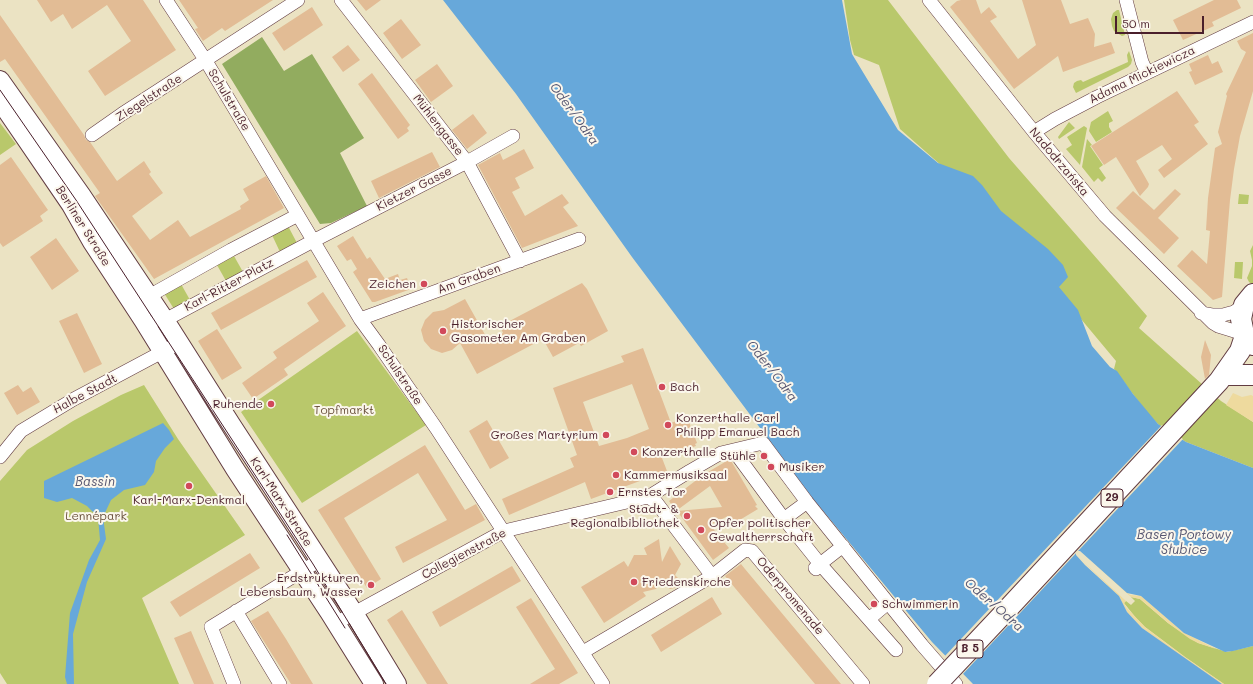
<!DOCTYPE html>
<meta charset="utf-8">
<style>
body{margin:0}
#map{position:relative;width:1253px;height:684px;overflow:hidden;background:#ebe3c3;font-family:Mali,sans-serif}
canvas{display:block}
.scale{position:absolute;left:1115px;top:16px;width:89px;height:18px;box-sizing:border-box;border:2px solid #4a1f2b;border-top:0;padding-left:5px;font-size:12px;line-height:14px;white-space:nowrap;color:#4a1f2b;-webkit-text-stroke:3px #fbf7ec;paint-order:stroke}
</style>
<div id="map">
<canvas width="1253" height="684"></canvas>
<div class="scale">50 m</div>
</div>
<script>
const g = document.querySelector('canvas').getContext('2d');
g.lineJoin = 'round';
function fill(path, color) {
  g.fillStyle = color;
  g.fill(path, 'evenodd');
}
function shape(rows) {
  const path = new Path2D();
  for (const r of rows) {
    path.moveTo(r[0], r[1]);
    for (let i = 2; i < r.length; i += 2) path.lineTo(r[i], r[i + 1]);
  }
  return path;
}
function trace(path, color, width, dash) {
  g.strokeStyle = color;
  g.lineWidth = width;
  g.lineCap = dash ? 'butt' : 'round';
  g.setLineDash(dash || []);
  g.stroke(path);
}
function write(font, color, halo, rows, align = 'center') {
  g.font = font + ' Mali,sans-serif';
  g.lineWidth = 4;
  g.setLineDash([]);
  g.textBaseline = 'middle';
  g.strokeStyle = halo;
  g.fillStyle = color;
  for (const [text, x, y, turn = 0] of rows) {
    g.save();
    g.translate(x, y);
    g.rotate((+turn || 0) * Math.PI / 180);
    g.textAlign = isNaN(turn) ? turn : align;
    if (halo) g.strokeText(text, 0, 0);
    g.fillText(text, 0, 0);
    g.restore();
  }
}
const green = shape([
 [844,0,888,0,1009,158,1147,316,1139,328,1221,401,1253,422,1253,468,1186,442,1159,425,1148,414,1114,369,1116,361,1081,319,960,182,900,129,879,65,854,55,850,40],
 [1117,10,1119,10,1125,35,1122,36,1114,31,1112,26,1111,19,1113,13],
 [1129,51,1132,60,1131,64,1128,67,1076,93,1073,87,1074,83,1077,81,1081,80,1083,82,1128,62,1127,55],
 [1108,111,1113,121,1109,123,1109,127,1112,132,1096,142,1089,131,1091,122],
 [1069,122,1075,128,1059,139,1058,137],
 [0,123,16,144,0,155],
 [1084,126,1087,128,1080,165,1066,149,1072,145,1067,137],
 [1087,139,1092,145,1090,146,1103,165,1099,168,1106,178,1102,182,1098,178,1094,182,1082,167],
 [1239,194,1249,195,1248,204,1238,204],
 [288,226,297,243,280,252,272,235],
 [1253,245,1253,285,1249,282,1247,278,1252,266,1252,260,1250,251],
 [234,256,243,272,226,281,217,265],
 [1235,262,1243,262,1242,279,1234,278],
 [181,284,190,300,174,309,164,293],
 [357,331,426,425,302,503,241,412],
 [144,385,178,439,245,535,142,598,179,684,7,684,0,673,0,481,27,450,73,421,121,395],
 [1131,597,1140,599,1168,623,1198,643,1227,652,1253,646,1253,684,1224,684,1185,657,1145,627,1136,618,1124,603,1126,601,1131,605,1135,601]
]);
const forest = shape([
 [262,37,284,71,312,54,364,138,340,153,367,206,331,223,320,224,222,64]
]);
const sand = shape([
 [1233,393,1242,397,1251,395,1253,396,1253,422,1226,405],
 [1076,555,1126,601,1124,603,1126,607,1145,627,1185,657,1224,684,1222,684,1199,669,1142,628,1127,612,1119,596],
 [1086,556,1130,595,1141,596,1183,632,1216,649,1198,643,1190,639,1168,623,1140,599,1131,597]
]);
const water = shape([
 [443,0,842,0,852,54,898,130,938,163,973,176,982,185,1001,211,1048,249,1063,265,1068,277,1059,287,1078,310,1092,346,1110,367,1117,371,1133,394,1158,424,1186,442,1253,468,1253,646,1233,651,1225,652,1184,633,1141,596,1127,593,1080,551,1076,551,1076,555,1085,565,1119,596,1127,612,1142,628,1222,684,973,684,932,642,814,500,632,257,516,94],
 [163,423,169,430,174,439,165,448,156,461,154,472,145,485,124,490,111,500,103,517,106,539,87,582,73,634,74,684,67,684,65,677,70,613,89,560,100,540,98,517,87,506,72,498,57,502,44,498,44,481]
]);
const pier = shape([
 [1162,425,1183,439,962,675,944,657]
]);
const building = shape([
 [37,0,143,0,176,50,105,96,88,71,131,41,107,5,72,29,63,14,51,22],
 [179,0,273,0,225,31,222,28,203,41,195,29,198,28],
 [357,0,381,0,366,11],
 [961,0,976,0,981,14,989,7,997,17,990,21,1018,59,1036,45,1022,0,1061,0,1070,24,1088,18,1095,34,1094,47,1111,42,1115,53,1063,72,1058,56,1014,89,950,7,957,1],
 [1214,0,1237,0,1241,8,1212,22,1214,26,1183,40,1173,20],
 [312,7,323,25,284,51,272,33],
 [0,15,84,135,86,140,90,142,117,181,144,161,151,172,149,174,163,193,132,216,150,240,178,220,190,237,241,209,240,206,249,200,243,189,266,176,284,208,154,279,95,196,100,193,5,59,0,62],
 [401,19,421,45,402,59,383,33],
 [1253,33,1253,91,1240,136,1234,169,1230,200,1222,297,1213,300,1177,266,1192,250,1207,264,1210,231,1206,230,1208,198,1215,148,1222,144,1218,132,1227,96,1226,94,1246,52,1241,49,1237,41],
 [348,45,360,60,343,72,332,57],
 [1208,55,1212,64,1218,61,1223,72,1195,85,1189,72,1192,71,1189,64],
 [437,64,453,86,431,102,415,80],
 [372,73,410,125,407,128,409,131,398,139,358,84],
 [1177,91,1199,122,1194,125,1208,144,1164,178,1158,170,1172,159,1162,145,1136,161,1149,184,1148,187,1140,196,1116,157,1104,165,1091,146],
 [473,114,487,133,467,149,452,130],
 [524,149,534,168,515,178,520,188,512,192,525,216,562,194,569,203,563,207,578,226,522,248,478,165,500,153,503,160],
 [432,152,440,167,379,198,371,181],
 [11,157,48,210,40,216,43,221,3,247,0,243,0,165],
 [1175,189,1181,194,1158,218,1179,238,1164,254,1116,208,1133,191,1154,210],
 [353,236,367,259,370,257,385,279,398,274,400,280,407,278,411,289,375,302,372,302,353,272,357,269,351,259,347,261,337,246],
 [56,238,79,271,52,290,30,257],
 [307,260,317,277,221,330,211,313],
 [582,283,587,289,608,331,581,346,579,343,553,357,543,339,477,374,460,343,452,350,442,353,431,349,424,341,421,330,425,320,433,312,444,310,465,299,488,340,503,333,500,326],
 [323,292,346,326,284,369,288,375,253,399,242,383,277,358,273,352,319,321,307,303],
 [77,313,102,364,84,373,59,321],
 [217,329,242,368,222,380,198,341],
 [1205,340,1211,355,1209,375,1205,379,1201,357],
 [643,348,671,423,687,417,697,443,695,444,696,446,662,458,667,471,591,499,585,482,509,515,502,499,574,467,570,458,577,455,553,388,624,362,621,356],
 [632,384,649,429,627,438,599,446,583,402],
 [18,385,23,392,31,387,40,402,17,415,4,393],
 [487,420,509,458,490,469,469,431],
 [425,445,465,510,476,504,485,520,403,563,395,547,447,520,418,473,344,518,381,579,367,588,318,510],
 [730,459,757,505,755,506,758,509,733,524,728,516,710,525,729,548,713,560,677,511,722,507,710,486,676,511,669,501,703,475],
 [659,539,662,562,670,546,681,564,675,575,678,578,680,583,678,587,670,589,667,587,662,579,656,589,643,592,646,596,604,623,581,587,624,561,628,567,634,555,647,555,644,548],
 [250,553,260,568,180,617,170,602],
 [741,564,745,569,841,684,815,684,725,576],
 [512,566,521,581,440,627,432,612],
 [712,597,722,614,661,652,651,635],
 [531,598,578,673,559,684,530,684,555,669,516,607],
 [402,610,448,684,427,684,387,620],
 [268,611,286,639,313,684,291,684,251,621],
 [191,631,196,643,214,684,194,684,174,638]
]);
const street = shape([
 [166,0,206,61,360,319,379,345,436,428,603,684],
 [341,0,467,162,520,261],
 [929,0,1034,132,1105,216,1213,323,1218,326,1244,334],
 [1126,0,1142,62,1147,73],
 [1034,132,1055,119,1097,97,1253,22],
 [92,135,122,114,298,0],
 [144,304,149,296,231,250,298,215],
 [1201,313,1212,315,1223,315,1234,312,1244,305],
 [360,319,579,239],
 [157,320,165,320,313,241,467,162,513,136],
 [734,451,784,519,820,564,896,650],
 [0,457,21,431,74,399,179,343],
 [648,497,656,502,712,576],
 [784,519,807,502],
 [816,569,815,568,843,546],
 [236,611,280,684],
 [869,619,888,603],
 [336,623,504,531,648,497,690,471,721,453,763,443,807,502,922,645,956,684],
 [583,652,712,576,745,550,752,551,863,684],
 [234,684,211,627,320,560]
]);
const secondary = shape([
 [0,80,82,196,165,320,231,424,354,613,397,684],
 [0,101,71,205,92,242,143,320,235,469,329,612,374,684]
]);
const primary = shape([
 [1253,345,1244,334,1241,319,1244,305,1253,294],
 [1226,375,1253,375],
 [1003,614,1219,381,1240,351,1245,336]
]);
const tram = shape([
 [0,90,76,200,313,564,386,684],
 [287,535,345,628]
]);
const primaryBridge = shape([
 [937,684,1003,614]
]);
const markers = [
 [424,284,4,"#d1495b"],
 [443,331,4,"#d1495b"],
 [662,387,4,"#d1495b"],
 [271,404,4,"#d1495b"],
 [668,425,4,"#d1495b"],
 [606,435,4,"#d1495b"],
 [634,452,4,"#d1495b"],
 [764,456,4,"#d1495b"],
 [771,467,4,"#d1495b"],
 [616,475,4,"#d1495b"],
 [189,486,4,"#d1495b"],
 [610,492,4,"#d1495b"],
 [687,516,4,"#d1495b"],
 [701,530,4,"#d1495b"],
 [634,582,4,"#d1495b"],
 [371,585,4,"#d1495b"],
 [874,604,4,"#d1495b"]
];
const shields = [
 [1112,498,22],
 [970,649,26]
];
const shieldNames = [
 ["29",1112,498],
 ["B 5",970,649]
];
const streetNames = [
 ["Adama Mickiewicza",1142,75,-26],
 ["Ziegelstraße",149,98,-33],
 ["Schulstraße",229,100,59],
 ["Mühlengasse",438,125,52],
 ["Nadodrzańska",1059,162,50],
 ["Kietzer Gasse",414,189,-27],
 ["Berliner Straße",83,226,58],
 ["Am Graben",469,279,-20],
 ["Karl-Ritter-Platz",229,285,-28],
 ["Schulstraße",400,375,56],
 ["Halbe Stadt",85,394,-28],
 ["Karl-Marx-Straße",281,502,57],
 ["Collegienstraße",464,554,-28],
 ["Oderpromenade",790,596,50]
];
const poiNames = [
 ["Zeichen",416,284,"right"],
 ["Historischer",451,324],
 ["Gasometer Am Graben",451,338],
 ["Bach",670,387],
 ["Ruhende",263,404,"right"],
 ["Konzerthalle Carl",676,418],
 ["Philipp Emanuel Bach",676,432],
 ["Großes Martyrium",598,435,"right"],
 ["Konzerthalle",642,452],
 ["Stühle",756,456,"right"],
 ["Musiker",779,467],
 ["Kammermusiksaal",624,475],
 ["Ernstes Tor",618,492],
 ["Karl-Marx-Denkmal",189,500,"center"],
 ["Stadt- &",679,509,"right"],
 ["Regionalbibliothek",679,523,"right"],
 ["Opfer politischer",709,523],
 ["Gewaltherrschaft",709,537],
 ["Erdstrukturen,",363,578,"right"],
 ["Lebensbaum, Wasser",363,592,"right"],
 ["Friedenskirche",642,582],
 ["Schwimmerin",882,604]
];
const parkNames = [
 ["Topfmarkt",344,410],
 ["Lennépark",96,516]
];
const waterNames = [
 ["Oder/Odra",574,114,54],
 ["Oder/Odra",772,371,52],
 ["Bassin",95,482],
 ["Basen Portowy",1184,535],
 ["Słubice",1184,550],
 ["Oder/Odra",994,605,41]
];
fill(green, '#b9c86b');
fill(forest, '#92ac5f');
fill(sand, '#eeda9e');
fill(water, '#67a8da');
fill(pier, '#ebe3c3');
fill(building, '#e2bc95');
trace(street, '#623c42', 14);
trace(secondary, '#623c42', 20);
trace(primary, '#623c42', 22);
trace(street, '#fff', 13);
trace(secondary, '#fff', 18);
trace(primary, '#fff', 20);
trace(tram, '#4a1f2b', 1);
trace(primaryBridge, '#623c42', 22, []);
trace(primaryBridge, '#fff', 20);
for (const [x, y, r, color] of markers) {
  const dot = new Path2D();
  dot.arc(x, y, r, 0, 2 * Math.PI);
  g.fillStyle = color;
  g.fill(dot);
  trace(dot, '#fbf7ec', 1.5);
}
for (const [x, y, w] of shields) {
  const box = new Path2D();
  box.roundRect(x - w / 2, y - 9, w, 18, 3);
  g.fillStyle = '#fbf7ec';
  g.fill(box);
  trace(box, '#4a1f2b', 1);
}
write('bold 11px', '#4a1f2b', null, shieldNames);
write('12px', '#4a1f2b', '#fbf7ec', streetNames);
write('12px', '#4a1f2b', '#fbf7ec', poiNames, 'left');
write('12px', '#6b523e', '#fbf7ec', parkNames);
write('italic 13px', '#565671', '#fbf7ec', waterNames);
</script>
